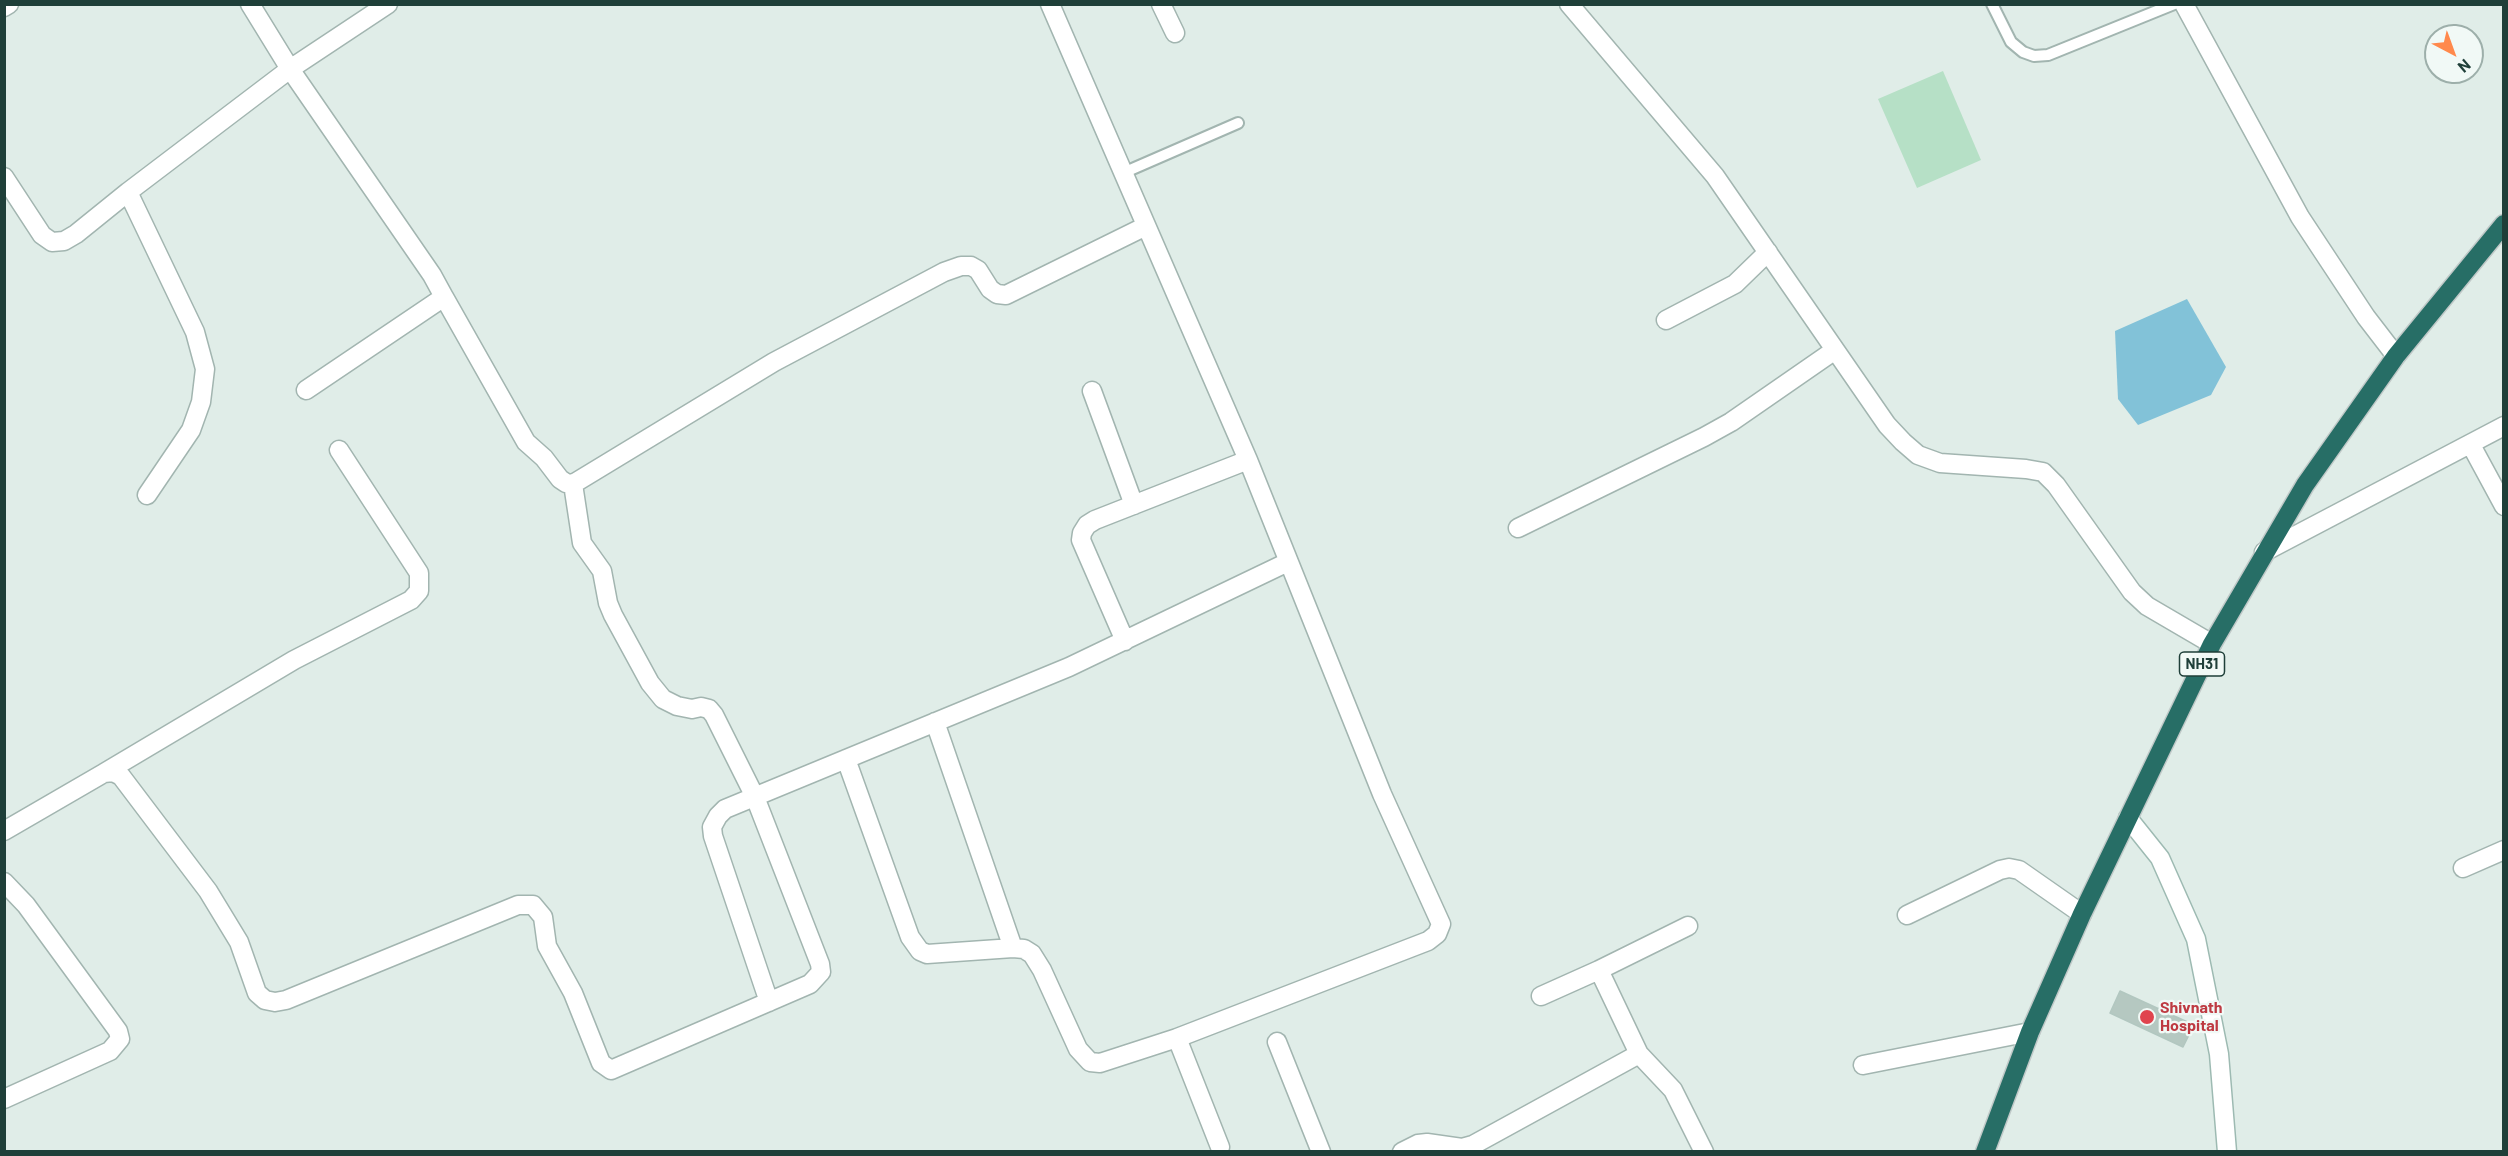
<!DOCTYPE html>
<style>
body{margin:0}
#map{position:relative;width:2508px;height:1156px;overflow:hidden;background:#e0ede8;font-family:Barlow,sans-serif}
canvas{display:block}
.frame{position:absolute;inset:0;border:6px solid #1f3f39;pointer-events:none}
.north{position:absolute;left:2424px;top:24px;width:60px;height:60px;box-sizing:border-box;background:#f1f9f6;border:2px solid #9dafaa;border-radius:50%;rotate:139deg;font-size:16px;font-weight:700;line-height:24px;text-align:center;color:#1f3f39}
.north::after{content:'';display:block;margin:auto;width:21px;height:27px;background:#ff894c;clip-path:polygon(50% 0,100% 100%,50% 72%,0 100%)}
</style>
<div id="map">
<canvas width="2508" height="1156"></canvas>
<div class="frame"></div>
<div class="north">N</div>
</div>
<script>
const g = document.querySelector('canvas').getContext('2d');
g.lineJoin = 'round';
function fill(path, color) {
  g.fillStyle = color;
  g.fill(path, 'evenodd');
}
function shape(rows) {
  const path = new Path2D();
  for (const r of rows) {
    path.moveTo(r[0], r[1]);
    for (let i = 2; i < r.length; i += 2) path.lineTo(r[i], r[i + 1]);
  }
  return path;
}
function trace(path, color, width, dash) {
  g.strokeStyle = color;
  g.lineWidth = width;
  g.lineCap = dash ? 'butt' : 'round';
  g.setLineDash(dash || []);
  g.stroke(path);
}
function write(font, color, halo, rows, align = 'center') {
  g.font = font + ' Barlow,sans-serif';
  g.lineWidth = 4.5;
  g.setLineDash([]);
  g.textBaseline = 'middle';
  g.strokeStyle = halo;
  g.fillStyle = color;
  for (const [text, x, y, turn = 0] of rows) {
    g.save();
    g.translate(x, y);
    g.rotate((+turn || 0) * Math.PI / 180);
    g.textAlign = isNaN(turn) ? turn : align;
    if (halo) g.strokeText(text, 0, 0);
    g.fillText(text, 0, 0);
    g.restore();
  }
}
const green = shape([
 [1943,71,1981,160,1917,188,1878,99]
]);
const water = shape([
 [2187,299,2226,367,2211,395,2138,425,2118,399,2115,331]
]);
const building = shape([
 [2120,991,2194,1025,2183,1047,2110,1013,2120,991]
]);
const lane = shape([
 [1992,4,2011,42,2023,52,2034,56,2048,55,2174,4],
 [1123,173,1238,123]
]);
const street = shape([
 [250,4,290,69,432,275,444,297],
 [1050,4,1248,460,1382,794,1441,924,1437,934,1428,941,1177,1038,1220,1147],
 [1161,4,1175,33],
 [1569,4,1715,176,1887,425,1903,442,1918,455,1940,463,2026,469,2043,472,2056,485,2132,592,2147,606,2212,644],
 [2184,4,2300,217,2366,317,2396,356],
 [4,7,9,4],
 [4,177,42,235,52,242,64,241,76,234,128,192,195,332,205,369,201,402,191,430,147,495],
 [128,192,290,69,388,4],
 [1666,320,1735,284,1768,252],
 [306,390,444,297,526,442,544,458,560,479,566,483,573,484,774,362,944,272,961,266,971,266,978,270,990,289,997,294,1006,295,1146,226],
 [1092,391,1134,505],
 [2471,445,2504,506],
 [1518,528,1704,437,1731,422,1835,350],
 [2264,552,2504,426],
 [1125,641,1081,540,1082,533,1087,525,1095,520,1248,460],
 [935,722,1013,948],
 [846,759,910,937,920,951,927,954,1013,948,1024,949,1032,954,1042,970,1078,1049,1090,1062,1100,1063,1177,1038],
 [104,773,294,660,411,600,419,591,419,573,339,450],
 [4,831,104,773,113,772,121,776,208,891,239,942,257,993,265,1000,275,1002,286,1000,518,905,533,905,543,917,547,946,573,993,601,1063,611,1070,810,984,821,972,820,964,755,797,714,715,709,709,701,707,692,709,677,706,663,699,650,683,613,615,608,603,602,571,582,543,573,484],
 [2463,868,2504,850],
 [4,882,26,905,118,1031,120,1039,110,1051,4,1099],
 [1907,915,2000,870,2009,868,2019,870,2082,914],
 [1688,926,1599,970,1639,1054,1673,1090,1704,1152],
 [1541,996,1599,970],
 [769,1002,713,836,712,827,718,816,725,809,1069,667,1288,562],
 [1277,1042,1321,1152],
 [1863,1065,2030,1032],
 [1402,1152,1418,1144,1427,1143,1462,1148,1473,1145,1639,1054]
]);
const secondary = shape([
 [2128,818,2160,858,2196,939,2219,1054,2227,1152]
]);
const highway = shape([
 [1985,1152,2030,1032,2082,914,2212,644,2305,485,2396,356,2504,224]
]);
const markers = [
 [2147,1017,8,"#e0444e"]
];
const shields = [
 [2202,664,45]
];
const shieldNames = [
 ["NH31",2202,664]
];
const healthNames = [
 ["Shivnath",2160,1008],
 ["Hospital",2160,1026]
];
fill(green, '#b6e0c6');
fill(water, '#82c2d8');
fill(building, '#b5c8c1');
trace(building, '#b2c7c0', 1.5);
trace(lane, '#a2b5b0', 14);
trace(street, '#a2b5b0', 21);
trace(secondary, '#9dbab2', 21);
trace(highway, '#c0c9c8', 21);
trace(lane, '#fff', 10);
trace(street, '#fff', 18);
trace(secondary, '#fff', 18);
trace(highway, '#276e66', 18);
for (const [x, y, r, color] of markers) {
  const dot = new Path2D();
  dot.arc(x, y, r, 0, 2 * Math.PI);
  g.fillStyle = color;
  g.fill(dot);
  trace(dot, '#f1f9f6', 2);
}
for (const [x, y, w] of shields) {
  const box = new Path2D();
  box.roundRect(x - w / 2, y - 12, w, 24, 4.5);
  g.fillStyle = '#f1f9f6';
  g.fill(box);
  trace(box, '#1f3f39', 1.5);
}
write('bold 15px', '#1f3f39', null, shieldNames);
write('bold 16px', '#be3a42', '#f1f9f6', healthNames, 'left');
</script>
